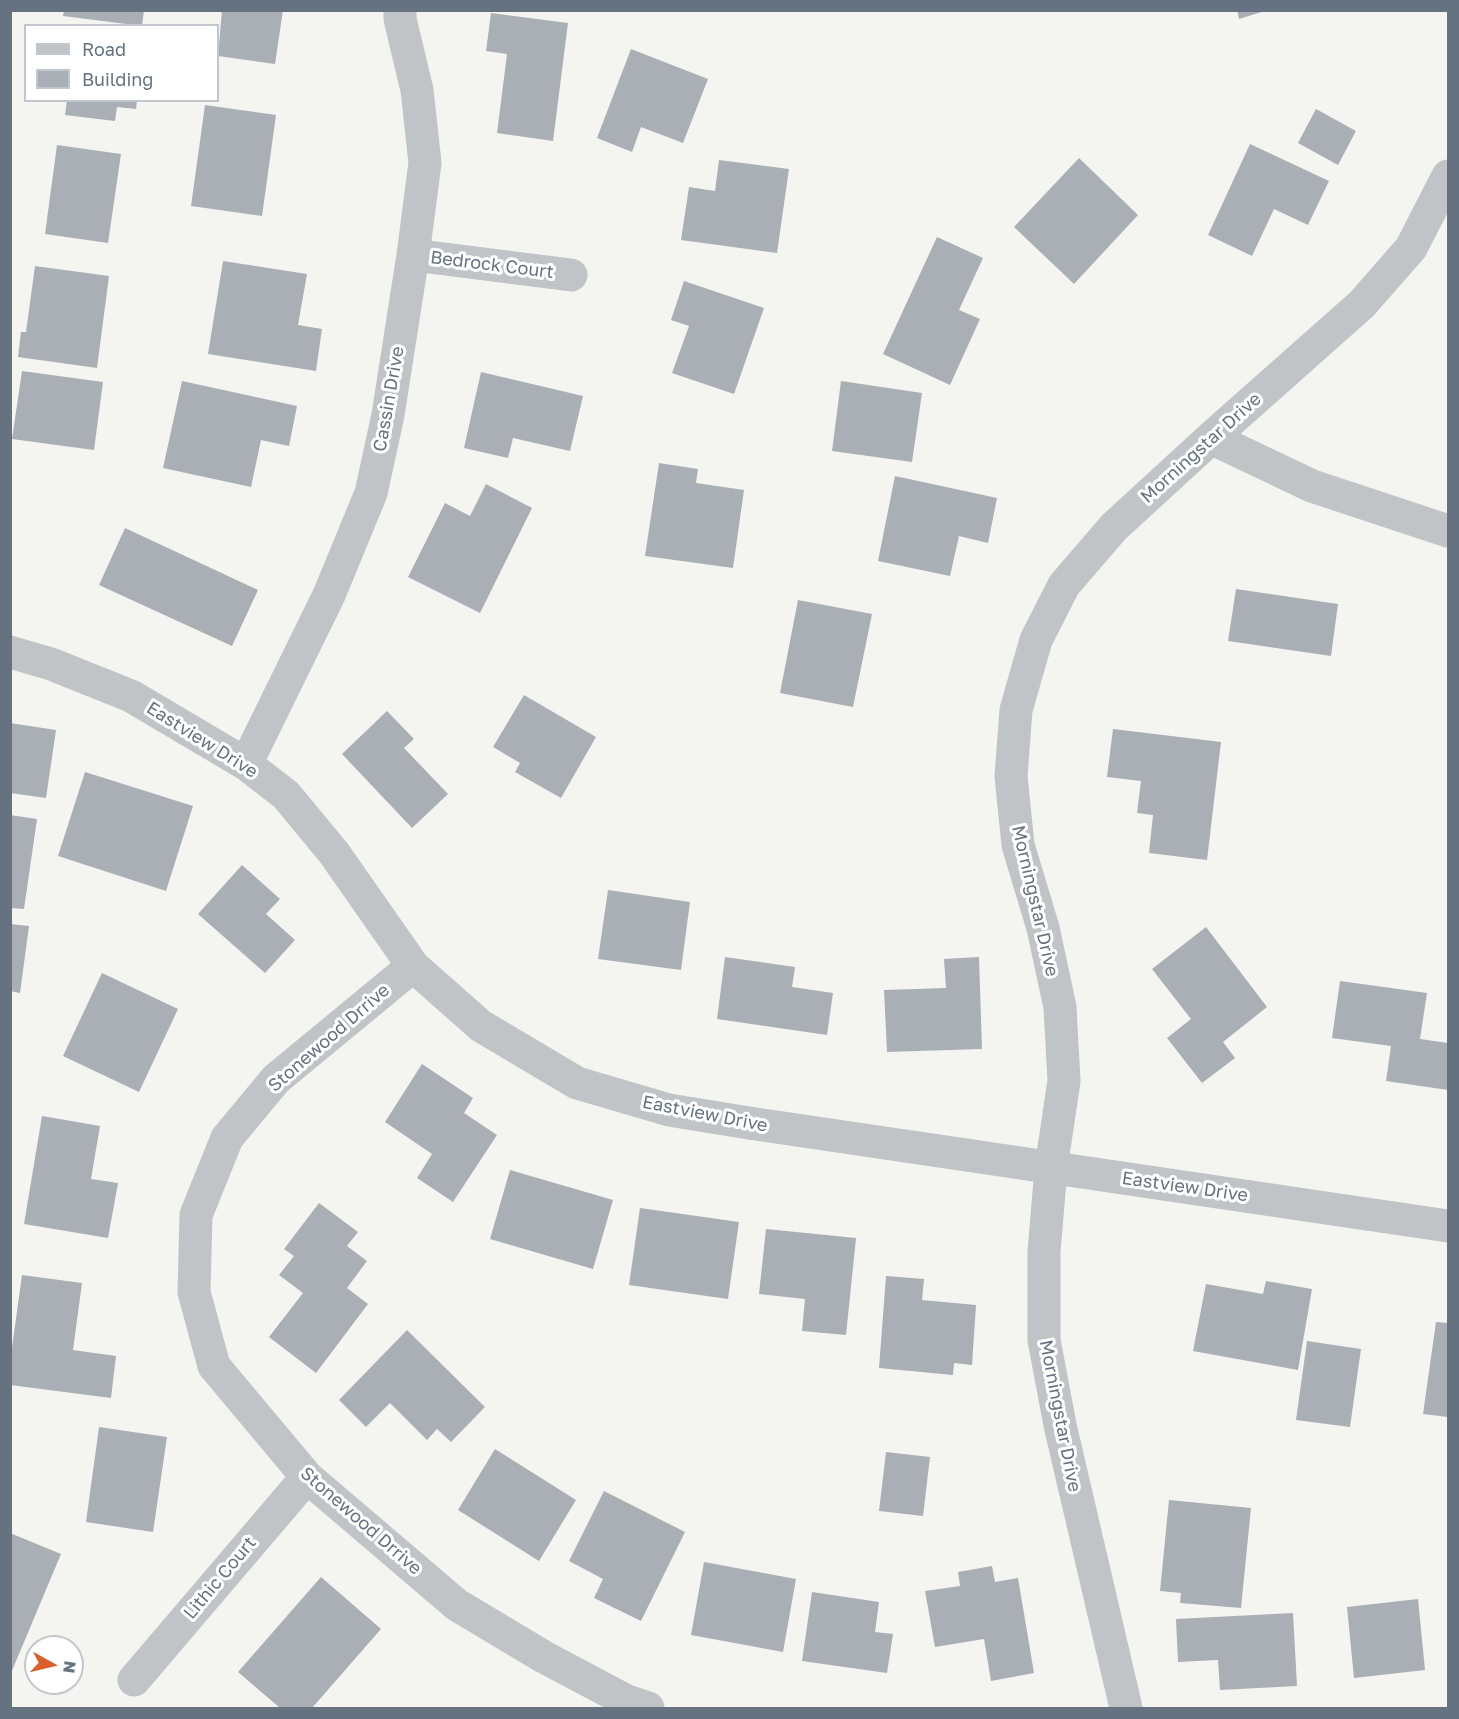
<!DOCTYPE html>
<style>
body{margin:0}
#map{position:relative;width:1459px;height:1719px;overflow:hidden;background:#f4f5f1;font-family:"Golos Text",sans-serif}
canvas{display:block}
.frame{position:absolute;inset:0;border:12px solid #657381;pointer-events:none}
.legend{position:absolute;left:24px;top:24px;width:195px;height:78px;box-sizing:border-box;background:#fff;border:2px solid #c1c7cd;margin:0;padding:8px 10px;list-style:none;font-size:18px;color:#657381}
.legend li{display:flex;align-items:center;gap:12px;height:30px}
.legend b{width:30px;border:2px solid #c1c7cd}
.north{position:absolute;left:24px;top:1635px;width:60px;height:60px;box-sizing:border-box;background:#fff;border:2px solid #c1c7cd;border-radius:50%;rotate:98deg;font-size:16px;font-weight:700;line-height:24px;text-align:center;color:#657381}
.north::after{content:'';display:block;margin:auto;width:21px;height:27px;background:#db5e2b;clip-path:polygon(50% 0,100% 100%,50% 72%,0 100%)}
</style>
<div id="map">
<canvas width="1459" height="1719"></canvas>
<div class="frame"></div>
<ul class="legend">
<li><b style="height:8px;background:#c0c4c7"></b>Road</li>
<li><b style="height:16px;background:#a9afb5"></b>Building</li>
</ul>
<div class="north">N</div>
</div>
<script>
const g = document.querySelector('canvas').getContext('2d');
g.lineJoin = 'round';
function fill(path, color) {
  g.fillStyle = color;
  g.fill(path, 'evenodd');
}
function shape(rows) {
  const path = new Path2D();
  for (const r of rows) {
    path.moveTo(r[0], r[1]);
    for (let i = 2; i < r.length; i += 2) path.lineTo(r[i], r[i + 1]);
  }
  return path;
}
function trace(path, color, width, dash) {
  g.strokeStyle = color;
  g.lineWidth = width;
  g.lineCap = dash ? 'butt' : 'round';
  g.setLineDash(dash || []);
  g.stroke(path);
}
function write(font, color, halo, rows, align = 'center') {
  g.font = font + ' "Golos Text",sans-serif';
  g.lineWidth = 6;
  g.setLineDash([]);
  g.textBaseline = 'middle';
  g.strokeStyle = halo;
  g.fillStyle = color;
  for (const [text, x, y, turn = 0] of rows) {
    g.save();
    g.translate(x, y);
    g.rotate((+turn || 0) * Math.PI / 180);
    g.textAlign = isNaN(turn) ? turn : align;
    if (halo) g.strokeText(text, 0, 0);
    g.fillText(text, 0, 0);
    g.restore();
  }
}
const building = shape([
 [64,10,144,10,142,26,63,16],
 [222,10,283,10,275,64,218,56],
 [1237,10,1265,10,1265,11,1239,19],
 [491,13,568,23,553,141,497,133,507,54,486,51],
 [631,49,708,79,683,143,641,127,632,152,597,138],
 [67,100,137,100,136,109,117,107,115,121,65,115],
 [205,105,276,115,262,216,191,206],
 [1316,109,1356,131,1338,165,1298,143],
 [1250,144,1329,181,1308,225,1274,209,1252,256,1208,235],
 [57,145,121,154,108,243,45,234],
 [1079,158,1138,215,1074,284,1014,227],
 [719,160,789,169,777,253,681,240,689,187,715,191],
 [937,237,983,258,959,310,980,319,950,385,883,354],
 [223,261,307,274,298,325,322,329,316,371,208,354],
 [35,266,109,276,97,368,18,357,21,332,26,332],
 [684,281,764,308,734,394,672,373,689,326,671,320],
 [22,371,103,382,94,450,12,439],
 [481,372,583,396,570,451,513,438,508,458,464,448],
 [182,381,297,406,289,446,261,440,251,487,163,468],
 [841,381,922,393,912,462,832,451],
 [659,463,698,469,696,483,744,490,733,568,645,556],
 [895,476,997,498,988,543,959,536,950,576,878,561],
 [486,484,532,508,480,613,408,577,445,503,470,516],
 [125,528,258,590,232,646,99,585],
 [1236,589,1338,604,1331,656,1228,641],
 [798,600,872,614,853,707,780,693],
 [524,695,596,737,561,798,515,772,520,763,493,747],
 [387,711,414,739,404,748,448,794,412,828,342,754],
 [10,723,56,730,46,798,10,793],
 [1113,729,1221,742,1207,860,1149,853,1153,815,1137,813,1141,781,1107,777],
 [85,772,193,806,166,891,58,856],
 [10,815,37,819,24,909,10,908],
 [242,865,280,899,266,914,295,940,265,973,198,914],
 [608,890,690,902,681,970,598,959],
 [10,924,29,926,20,993,10,991],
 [1206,927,1267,1007,1223,1042,1235,1058,1202,1083,1167,1038,1191,1019,1152,969],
 [725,957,795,967,792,987,833,993,827,1035,717,1019],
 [979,957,982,1049,887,1052,884,990,946,988,944,959],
 [102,973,178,1009,139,1092,63,1056],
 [1340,981,1427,993,1420,1039,1448,1043,1448,1090,1386,1081,1391,1046,1332,1038],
 [422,1064,473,1098,464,1113,497,1135,453,1202,417,1178,432,1154,385,1122],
 [42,1116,100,1126,91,1179,118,1183,108,1238,24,1224],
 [510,1170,613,1200,593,1269,490,1239],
 [319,1203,358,1232,347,1246,367,1261,347,1288,368,1304,316,1373,269,1337,303,1293,279,1275,294,1256,284,1249],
 [640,1208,739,1222,728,1299,629,1285],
 [766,1229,856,1238,846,1335,802,1331,805,1299,759,1294],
 [22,1275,82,1283,73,1350,116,1356,111,1398,10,1385,10,1362],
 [886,1276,924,1279,922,1300,976,1305,972,1365,954,1363,953,1375,879,1368],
 [1266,1281,1312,1289,1298,1370,1193,1351,1206,1284,1263,1294],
 [1436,1322,1448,1323,1448,1417,1423,1414],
 [407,1330,485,1407,451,1442,437,1429,427,1440,390,1403,366,1427,339,1400],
 [1307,1341,1361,1349,1350,1427,1296,1420],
 [99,1427,167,1437,153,1532,86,1522],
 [495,1449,576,1500,539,1561,458,1510],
 [886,1452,930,1457,923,1516,879,1511],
 [604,1491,685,1532,641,1621,594,1598,603,1579,569,1561],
 [1169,1500,1251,1508,1241,1608,1180,1603,1181,1593,1160,1591],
 [10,1533,61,1554,11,1673,10,1673],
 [704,1562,796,1579,783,1652,691,1635],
 [992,1566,995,1582,1018,1578,1034,1673,991,1681,984,1639,935,1647,925,1591,960,1586,958,1572],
 [321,1577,381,1629,312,1708,280,1708,238,1672],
 [812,1592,879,1602,875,1632,893,1634,887,1673,802,1661],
 [1418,1599,1425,1670,1354,1678,1347,1607],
 [1293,1613,1297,1686,1220,1690,1218,1660,1178,1662,1176,1619]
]);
const minor = shape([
 [413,255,571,275],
 [1211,438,1312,486,1448,531],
 [10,652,51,664,131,696,246,764,286,795,334,853,413,966,481,1026,577,1083,669,1110,749,1123,1448,1226],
 [246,764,329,595,371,493,388,415,413,255,425,163,417,90,400,19,400,10],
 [413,966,276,1079,227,1138,196,1215,194,1292,214,1366,307,1477,457,1605,544,1657,627,1701,648,1708],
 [134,1680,307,1477],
 [1126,1708,1060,1425,1044,1340,1044,1252,1051,1168,1064,1081,1060,1007,1043,928,1018,845,1011,776,1016,710,1036,640,1064,585,1114,527,1211,438,1362,304,1411,248,1448,176]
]);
const streetNames = [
 ["Bedrock Court",492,265,7],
 ["Cassin Drive",389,399,-80],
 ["Morningstar Drive",1201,448,-42],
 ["Eastview Drive",202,740,32],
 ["Morningstar Drive",1035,901,77],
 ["Stonewood Drrive",329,1038,-41],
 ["Eastview Drive",705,1114,11],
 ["Eastview Drive",1185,1187,8],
 ["Morningstar Drive",1060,1416,79],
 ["Stonewood Drrive",361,1521,41],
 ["Lithic Court",220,1578,-50]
];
fill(building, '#a9afb5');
trace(minor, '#c0c4c7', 33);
write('18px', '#657381', '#fff', streetNames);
</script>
